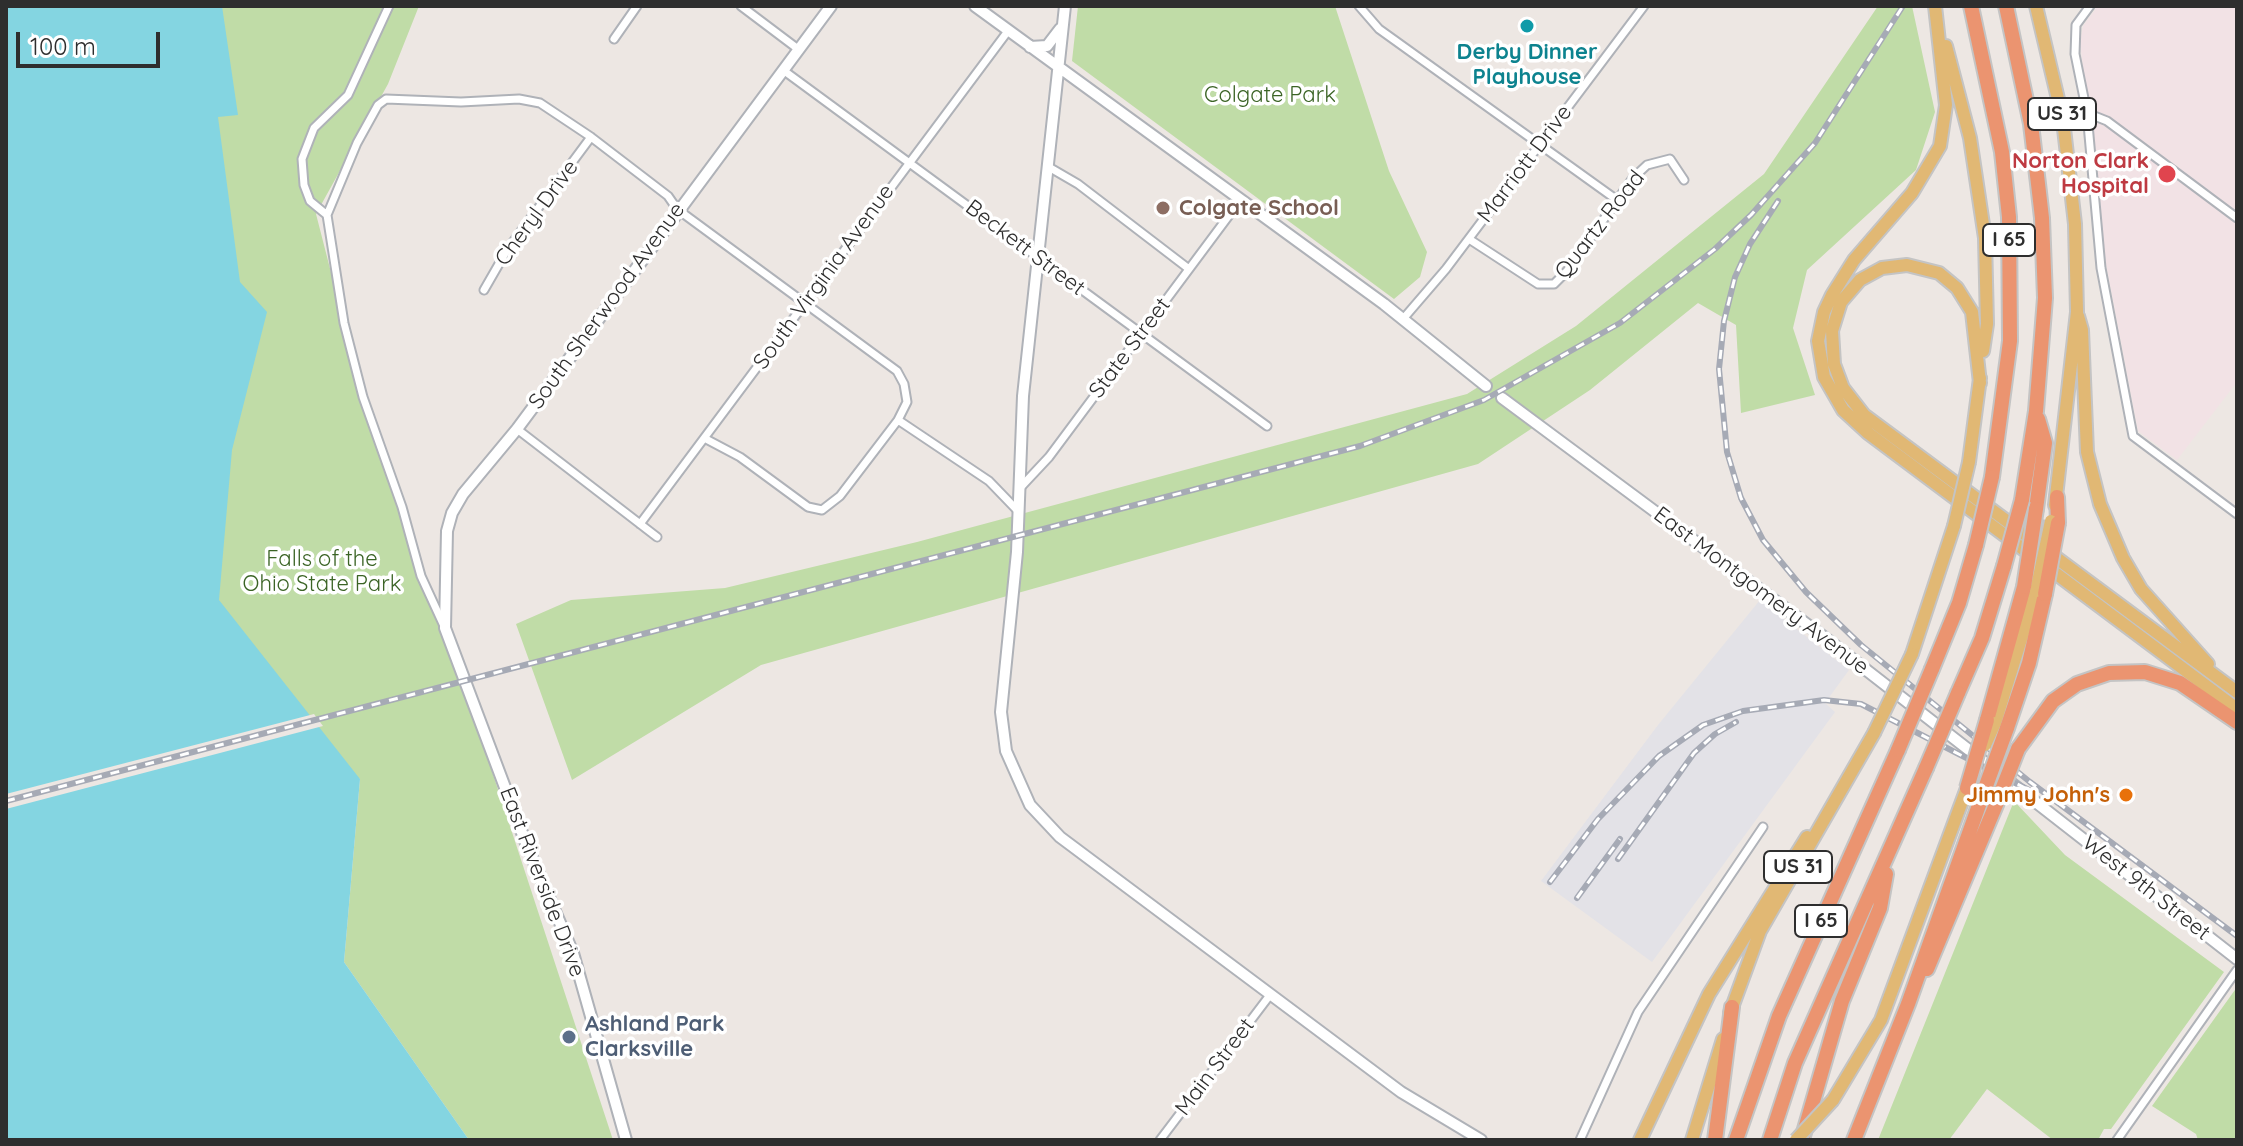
<!DOCTYPE html>
<style>
body{margin:0}
#map{position:relative;width:2243px;height:1146px;overflow:hidden;background:#ede7e3;font-family:Quicksand,sans-serif}
canvas{display:block}
.frame{position:absolute;inset:0;border:8px solid #2e2e2e;pointer-events:none}
.scale{position:absolute;left:16px;top:32px;width:144px;height:36px;box-sizing:border-box;border:4px solid #2e2e2e;border-top:0;padding-left:10px;font-size:24px;line-height:28px;white-space:nowrap;color:#2e2e2e;-webkit-text-stroke:6px #fff;paint-order:stroke}
</style>
<div id="map">
<canvas width="2243" height="1146"></canvas>
<div class="frame"></div>
<div class="scale">100 m</div>
</div>
<script>
const g = document.querySelector('canvas').getContext('2d');
g.lineJoin = 'round';
function fill(path, color) {
  g.fillStyle = color;
  g.fill(path, 'evenodd');
}
function shape(rows) {
  const path = new Path2D();
  for (const r of rows) {
    path.moveTo(r[0], r[1]);
    for (let i = 2; i < r.length; i += 2) path.lineTo(r[i], r[i + 1]);
  }
  return path;
}
function trace(path, color, width, dash) {
  g.strokeStyle = color;
  g.lineWidth = width;
  g.lineCap = dash ? 'butt' : 'round';
  g.setLineDash(dash || []);
  g.stroke(path);
}
function write(font, color, halo, rows, align = 'center') {
  g.font = font + ' Quicksand,sans-serif';
  g.lineWidth = 7;
  g.setLineDash([]);
  g.textBaseline = 'middle';
  g.strokeStyle = halo;
  g.fillStyle = color;
  for (const [text, x, y, turn = 0] of rows) {
    g.save();
    g.translate(x, y);
    g.rotate((+turn || 0) * Math.PI / 180);
    g.textAlign = isNaN(turn) ? turn : align;
    if (halo) g.strokeText(text, 0, 0);
    g.fillText(text, 0, 0);
    g.restore();
  }
}
const industrial = shape([
 [1760,600,1849,670,1825,703,1835,712,1652,962,1541,881,1658,725]
]);
const medical = shape([
 [2098,6,2237,6,2237,382,2177,460,2138,431,2106,264,2080,42,2083,26]
]);
const green = shape([
 [165,6,419,6,388,84,316,214,363,397,445,628,613,1140,469,1140,344,962,360,779,41,633],
 [1078,6,1335,6,1389,171,1427,252,1420,277,1394,299,1072,61],
 [1878,6,1912,6,1935,112,1916,170,1807,270,1793,328,1815,395,1741,413,1736,325,1698,303,1590,390,1478,464,761,665,572,780,516,624,571,600,725,588,917,542,1467,394,1576,326,1764,174],
 [2014,801,2065,855,2224,972,2111,1129,2104,1129,2098,1140,2053,1140,1987,1089,1949,1140,1878,1140],
 [2237,987,2237,1140,2198,1140,2196,1134,2152,1106]
]);
const water = shape([
 [6,6,222,6,238,115,218,117,240,282,267,312,232,450,219,600,360,779,344,962,469,1140,6,1140]
]);
const pier = shape([
 [314,714,323,726,6,809,6,794]
]);
const street = shape([
 [389,6,348,95,314,128,302,159,304,185,310,201,327,215,344,323,363,397,402,507,421,576,444,626],
 [741,6,798,49],
 [1359,6,1379,29,1617,200],
 [2090,6,2076,25,2075,54,2087,113,2101,268,2133,436,2237,514],
 [614,39,637,6],
 [783,70,1267,426],
 [2087,113,2107,121,2237,218],
 [1047,166,1078,184,1189,269],
 [327,215,357,143,378,105,386,99,461,102,519,99,540,103,591,137,668,196,677,209,897,371,904,384,907,402,898,420,989,481,1017,510],
 [1469,239,1538,284,1554,284,1567,271,1633,178,1647,165,1670,159,1684,180],
 [484,290,507,250,591,137],
 [1403,319,1446,269,1644,6],
 [517,429,657,537],
 [706,439,740,457,808,507,822,510,840,496,898,420],
 [1019,489,1049,457,1239,202],
 [640,524,1008,31],
 [1160,1140,1270,995],
 [1580,1140,1638,1012,1763,827],
 [2117,1140,2237,970]
]);
const secondary = shape([
 [975,6,1384,304,1486,386],
 [1065,6,1023,396,1017,552,1001,712,1006,751,1030,805,1060,837,1401,1092,1481,1140],
 [1030,47,1047,46,1060,29],
 [1502,398,1824,637,2237,959],
 [626,1140,573,953,527,846,445,628,447,531,452,513,463,494,517,429,831,6]
]);
const primary = shape([
 [1935,6,1946,105,1940,146,1912,193,1854,260,1832,295,1824,312,1818,341,1824,377,1843,410,1868,433,2237,709],
 [2036,6,2063,120,2075,224,2077,312,2055,505],
 [1946,46,1970,138,1985,238,1987,324,1983,351],
 [2078,316,2082,330,2087,452,2100,504,2123,558,2141,589,2208,664],
 [1980,383,1972,312,1957,288,1939,273,1907,265,1882,268,1860,280,1841,302,1832,331,1834,364,1843,388,1864,415,2237,692],
 [1969,462,1980,378],
 [1912,654,1954,526],
 [1995,723,2036,591],
 [1730,1013,1760,931,1874,733],
 [1833,1100,1881,1020,1967,788],
 [1640,1140,1709,994,1807,837],
 [1692,1140,1723,1039]
]);
const highway = shape([
 [1971,6,2002,152,2009,217,2010,341,1992,477],
 [2006,6,2031,124,2042,218,2045,298,2036,411,2022,500],
 [2057,497,2058,523],
 [2036,509,2045,443,2038,419],
 [1932,669,1959,603,1976,545],
 [1958,693,1982,638,2004,566],
 [1987,720,2024,587],
 [2007,728,2029,663,2045,594],
 [2018,749,2053,701,2077,684,2109,673,2145,672,2180,683,2237,722],
 [1927,969,1998,800],
 [1803,1136,1842,1001,1880,908,1886,874],
 [1715,1140,1732,1007],
 [1736,1140,1779,1016,1898,750],
 [1770,1140,1795,1063,1926,768],
 [1854,1140,1908,1004,1983,794]
]);
const rail = shape([
 [1778,201,1750,244,1735,277,1724,321,1719,369,1727,452,1741,498,1763,540,1806,592,1861,645,2030,782,2237,936],
 [6,801,1360,446,1484,400,1620,323,1715,249,1751,215,1815,143,1903,6],
 [1618,859,1694,753,1715,734,1736,722],
 [1550,882,1598,819,1659,756,1703,725,1743,711,1824,700,1861,704,2029,790],
 [1577,898,1620,839]
]);
const primaryBridge = shape([
 [1954,526,1969,462],
 [2036,591,2051,521],
 [1874,733,1912,654],
 [1985,745,1995,723],
 [1796,1140,1833,1100]
]);
const highwayBridge = shape([
 [1976,545,1992,477],
 [2004,566,2022,500],
 [2024,587,2036,509],
 [2045,594,2058,523],
 [1898,750,1932,669],
 [1926,768,1958,693],
 [1967,788,1987,720],
 [1983,794,2007,728],
 [1998,800,2018,749]
]);
const markers = [
 [1527,26,8,"#0f9aa8"],
 [2167,174,10,"#e0444e"],
 [1163,208,8,"#8d6e63"],
 [2126,795,8,"#e8710a"],
 [569,1037,8,"#5c6f8a"]
];
const shields = [
 [2062,114,68],
 [2009,240,52],
 [1798,867,68],
 [1821,921,52]
];
const shieldNames = [
 ["US 31",2062,114],
 ["I 65",2009,240],
 ["US 31",1798,867],
 ["I 65",1821,921]
];
const cultureNames = [
 ["Derby Dinner",1527,52],
 ["Playhouse",1527,77]
];
const parkNames = [
 ["Colgate Park",1270,95],
 ["Falls of the",322,559],
 ["Ohio State Park",322,584]
];
const healthNames = [
 ["Norton Clark",2149,161],
 ["Hospital",2149,186]
];
const streetNames = [
 ["Marriott Drive",1525,164,-53],
 ["Cheryl Drive",537,213,-54],
 ["Quartz Road",1600,225,-52],
 ["Beckett Street",1025,248,37],
 ["South Virginia Avenue",824,277,-54],
 ["South Sherwood Avenue",607,306,-54],
 ["State Street",1130,348,-53],
 ["East Montgomery Avenue",1761,591,37],
 ["East Riverside Drive",542,882,69],
 ["West 9th Street",2146,888,38],
 ["Main Street",1215,1067,-53]
];
const educationNames = [
 ["Colgate School",1179,208]
];
const foodNames = [
 ["Jimmy John's",2110,795]
];
const serviceNames = [
 ["Ashland Park",585,1024],
 ["Clarksville",585,1049]
];
fill(industrial, '#e3e2e7');
fill(medical, '#f2e2e5');
fill(green, '#c0dca7');
fill(water, '#84d5e1');
fill(pier, '#ede7e3');
trace(street, '#afb2b8', 11);
trace(secondary, '#afb2b8', 14);
trace(primary, '#c4c4c4', 16);
trace(highway, '#c4c4c4', 18);
trace(street, '#fff', 7);
trace(secondary, '#fff', 10);
trace(primary, '#e1b874', 12);
trace(highway, '#eb9470', 14);
trace(rail, '#a6aab5', 6);
trace(rail, '#fff', 3, [9]);
trace(primaryBridge, '#c4c4c4', 16, []);
trace(highwayBridge, '#c4c4c4', 18, []);
trace(primaryBridge, '#e1b874', 12);
trace(highwayBridge, '#eb9470', 14);
for (const [x, y, r, color] of markers) {
  const dot = new Path2D();
  dot.arc(x, y, r, 0, 2 * Math.PI);
  g.fillStyle = color;
  g.fill(dot);
  trace(dot, '#fff', 3);
}
for (const [x, y, w] of shields) {
  const box = new Path2D();
  box.roundRect(x - w / 2, y - 16, w, 32, 6);
  g.fillStyle = '#fff';
  g.fill(box);
  trace(box, '#2e2e2e', 2);
}
write('bold 20px', '#2e2e2e', null, shieldNames);
write('bold 22px', '#0d838f', '#fff', cultureNames);
write('22px', '#3b6425', '#fff', parkNames);
write('bold 22px', '#be3a42', '#fff', healthNames, 'right');
write('22px', '#2e2e2e', '#fff', streetNames);
write('bold 22px', '#785e54', '#fff', educationNames, 'left');
write('bold 22px', '#c56008', '#fff', foodNames, 'right');
write('bold 22px', '#4e5e75', '#fff', serviceNames, 'left');
</script>
